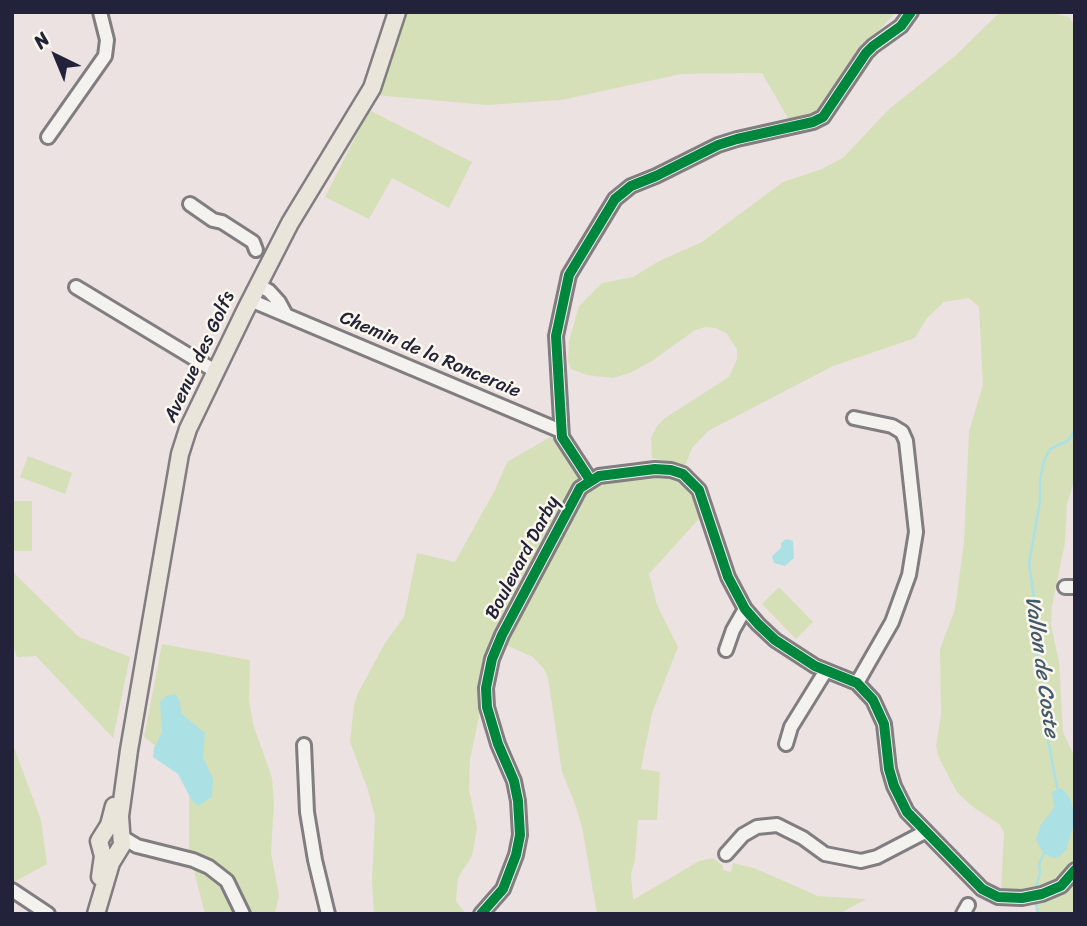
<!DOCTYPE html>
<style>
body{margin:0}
#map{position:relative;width:1087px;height:926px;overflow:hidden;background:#ece2e1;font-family:Sriracha,sans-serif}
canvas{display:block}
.frame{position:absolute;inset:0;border:14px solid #22223b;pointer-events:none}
.north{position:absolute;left:21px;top:21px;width:70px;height:70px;-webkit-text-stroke:5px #fbf7ec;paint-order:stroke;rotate:317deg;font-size:19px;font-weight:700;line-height:28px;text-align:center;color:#22223b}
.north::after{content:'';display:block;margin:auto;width:24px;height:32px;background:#22223b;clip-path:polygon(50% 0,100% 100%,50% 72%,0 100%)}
</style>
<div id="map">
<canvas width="1087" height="926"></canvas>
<div class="frame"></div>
<div class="north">N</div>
</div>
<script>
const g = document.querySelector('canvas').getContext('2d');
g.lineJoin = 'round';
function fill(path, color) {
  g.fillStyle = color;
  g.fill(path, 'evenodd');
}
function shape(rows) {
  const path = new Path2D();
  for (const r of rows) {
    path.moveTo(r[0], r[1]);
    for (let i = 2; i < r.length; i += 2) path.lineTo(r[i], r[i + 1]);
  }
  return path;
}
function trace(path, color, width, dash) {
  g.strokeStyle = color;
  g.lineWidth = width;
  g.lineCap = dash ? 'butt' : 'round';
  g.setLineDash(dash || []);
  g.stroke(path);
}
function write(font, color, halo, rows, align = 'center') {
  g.font = font + ' Sriracha,sans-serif';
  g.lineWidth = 5;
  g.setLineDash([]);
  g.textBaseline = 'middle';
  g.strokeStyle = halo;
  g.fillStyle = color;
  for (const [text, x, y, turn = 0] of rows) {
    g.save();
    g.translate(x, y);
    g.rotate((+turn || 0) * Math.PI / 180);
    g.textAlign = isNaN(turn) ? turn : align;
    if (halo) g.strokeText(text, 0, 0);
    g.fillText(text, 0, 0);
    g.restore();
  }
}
const green = shape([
 [402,12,896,12,867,43,828,112,792,125,762,73,681,74,561,100,487,105,375,95],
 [1000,12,1049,12,1069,17,1075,26,1075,478,1067,504,1065,542,1052,606,1051,625,1059,662,1063,732,1075,758,1075,863,1054,884,1039,889,1001,891,1004,832,999,824,973,807,957,792,939,758,936,746,941,715,940,649,955,609,964,542,969,431,983,385,979,307,969,298,944,302,927,318,915,338,833,366,708,431,692,448,685,466,652,458,651,438,657,426,665,418,729,377,737,359,737,349,726,333,715,328,705,327,695,330,652,361,630,373,613,378,587,375,571,369,568,361,569,341,579,306,602,283,633,277,659,261,702,242,783,182,822,169,844,157,887,111,955,56],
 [369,110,472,162,449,208,392,178,369,219,325,197],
 [554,435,559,438,577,472,597,482,656,474,674,476,692,485,705,512,649,574,657,605,678,647,652,713,641,769,660,772,657,820,638,820,635,860,631,874,633,900,699,861,713,858,723,866,723,870,731,872,733,863,754,868,818,896,866,899,839,914,597,914,582,827,575,804,562,772,548,678,544,669,533,657,495,640,470,759,469,789,477,828,472,856,458,878,456,901,466,914,374,914,372,881,375,817,368,790,350,742,354,705,358,693,385,643,404,617,417,553,455,562,495,490,507,462],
 [28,456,72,473,65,494,20,477],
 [12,501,32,501,32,551,12,551],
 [12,571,79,637,130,657,113,738,36,656,17,657,12,643],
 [779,587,813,622,796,639,762,604],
 [162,644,250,660,249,700,253,724,272,778,274,804,271,853,279,895,275,914,205,914,189,851,189,783,178,763,144,737],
 [12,742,41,820,47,864,12,883],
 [1075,880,1075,914,1038,914,1035,905,1039,901,1054,897]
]);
const water = shape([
 [786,539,793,541,794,558,785,566,774,563,772,556,781,548,781,543],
 [175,694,179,699,182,714,205,733,203,757,213,779,212,797,198,806,191,799,178,774,153,757,154,748,162,732,160,702,166,696],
 [1061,788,1068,795,1072,804,1075,821,1066,850,1060,856,1054,858,1044,854,1036,840,1040,826,1054,808,1052,792]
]);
const stream = shape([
 [1058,792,1047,735,1043,673,1032,638,1034,597,1029,564,1040,501,1040,480,1044,461,1050,449,1069,440,1075,430],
 [1035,890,1040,873,1039,864,1044,853],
 [1035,900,1038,914]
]);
const minor = shape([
 [48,137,105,56,107,40,100,12],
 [190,204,213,220,222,222,253,242,256,250],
 [258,285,269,291,279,302,285,313],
 [76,287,215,371],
 [250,300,561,431],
 [854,418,892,426,902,432,906,441,916,532,909,575,892,622,857,683],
 [590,480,562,437,556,336,569,275,615,199,631,186,656,176,718,145,737,139,813,122,823,117,866,53,873,46,901,26,911,12],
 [1065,587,1075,587],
 [726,650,733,630,745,609],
 [786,744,791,727,825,672],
 [304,745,307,812,315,860,328,914],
 [122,837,137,846,193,860,209,867,227,881,243,914],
 [726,854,743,835,757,827,777,825,803,838,825,854,861,861,877,857,925,832],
 [12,890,48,914],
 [481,914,503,889,516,855,520,835,518,801,514,781,498,744,487,707,486,688,492,659,502,635,580,488,599,476,655,469,671,470,683,474,699,490,728,577,745,609,758,624,775,640,815,666,857,683,873,700,884,724,889,769,894,786,907,812,982,889,998,897,1022,898,1042,894,1061,886,1075,870],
 [963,914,968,905]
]);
const major = shape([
 [100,877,103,856,99,841,109,825,114,806],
 [96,914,111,863,122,845,120,816,129,750,180,454,188,429,245,311,290,223,372,88,397,12]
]);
const cycleway = shape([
 [590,480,562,437,556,336,569,275,615,199,631,186,656,176,718,145,737,139,813,122,823,117,866,53,873,46,901,26,911,12],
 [481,914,503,889,516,855,520,835,518,801,514,781,498,744,487,707,486,688,492,659,502,635,580,488,599,476,655,469,671,470,683,474,699,490,728,577,745,609,758,624,775,640,815,666,857,683,873,700,884,724,889,769,894,786,907,812,982,889,998,897,1022,898,1042,894,1061,886,1075,870]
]);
const streetNames = [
 ["Chemin de la Ronceraie",430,355,23],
 ["Avenue des Golfs",200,357,-65],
 ["Boulevard Darby",523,558,-62]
];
const waterNames = [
 ["Vallon de Coste",1041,667,82]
];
fill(green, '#d5e0b8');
fill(water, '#abe1e4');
trace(stream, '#abe1e4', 2.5);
trace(minor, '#817d81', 18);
trace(major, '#817d81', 21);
trace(minor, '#f4f2ef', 12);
trace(major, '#eae5db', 16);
trace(cycleway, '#00873e', 10);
write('19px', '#22223b', '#fbf7ec', streetNames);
write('italic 21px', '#435b6e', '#fbf7ec', waterNames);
</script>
